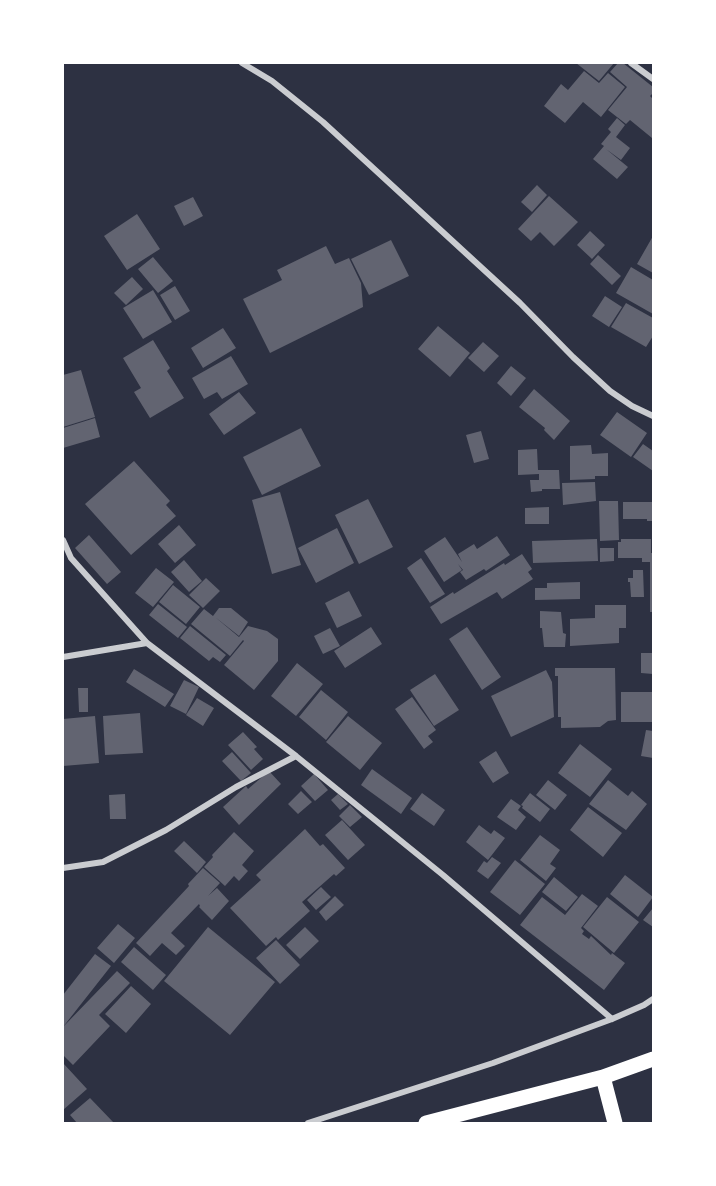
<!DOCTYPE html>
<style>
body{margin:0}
#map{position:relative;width:716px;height:1186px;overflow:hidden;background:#2d3142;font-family:Spectral,serif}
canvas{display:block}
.frame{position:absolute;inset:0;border:64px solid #fff;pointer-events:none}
</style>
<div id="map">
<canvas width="716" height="1186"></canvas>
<div class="frame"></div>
</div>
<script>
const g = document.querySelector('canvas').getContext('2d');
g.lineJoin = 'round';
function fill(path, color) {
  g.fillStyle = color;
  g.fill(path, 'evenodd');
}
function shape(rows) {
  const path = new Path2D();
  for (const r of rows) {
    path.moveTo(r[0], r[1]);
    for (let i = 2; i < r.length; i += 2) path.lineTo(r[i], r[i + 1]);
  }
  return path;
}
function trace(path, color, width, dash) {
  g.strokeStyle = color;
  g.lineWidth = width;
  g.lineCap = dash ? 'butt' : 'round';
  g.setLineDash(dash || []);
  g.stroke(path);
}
const building = shape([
 [576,63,614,63,599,81],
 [618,63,623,63,653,87,653,93,650,96,653,99,652,138,630,120,626,124,608,110,627,87,610,72],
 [584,71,599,83,608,73,625,87,601,117,583,102,565,123,544,106,561,84,568,90],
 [617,118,625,125,616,137,630,148,621,160,606,149,628,167,617,179,593,159,604,146,601,144,611,132,608,129],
 [537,185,547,195,532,212,521,202],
 [549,196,578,222,554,246,540,232,531,241,518,229],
 [193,197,203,216,184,226,174,206],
 [137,214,160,249,127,270,104,236],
 [590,231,605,245,592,259,577,245],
 [653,236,653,273,637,264],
 [391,240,409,276,369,295,351,259],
 [326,246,335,264,349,258,361,283,363,307,270,353,243,299,282,280,277,270],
 [598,255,621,276,612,285,590,264],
 [153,257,173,281,158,293,138,269],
 [631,267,653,280,653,314,616,293],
 [132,277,143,289,126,305,114,293],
 [175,286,190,311,175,320,160,295],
 [153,290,172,322,143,339,123,308],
 [605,296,622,307,609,327,592,316],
 [626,303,653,318,653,336,646,347,611,327],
 [438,326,470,353,450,377,418,349],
 [223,328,236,348,203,368,191,348],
 [153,340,170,368,167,371,184,398,150,418,134,392,141,388,123,358],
 [483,342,499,356,484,372,468,358],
 [231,356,248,384,222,399,217,392,204,399,192,378],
 [511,366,526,378,511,396,497,383],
 [81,370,95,417,63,427,63,375],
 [534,389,570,421,554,440,544,430,545,428,519,407],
 [239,392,256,413,224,435,209,414],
 [617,412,647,433,631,457,600,435],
 [95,418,100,437,63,448,63,428],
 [301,428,321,466,262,495,243,457],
 [481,431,489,459,474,463,466,435],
 [643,444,653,451,653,471,633,457],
 [591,445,592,454,608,453,608,476,595,476,595,479,570,480,570,446],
 [537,449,538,470,559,470,560,489,542,489,542,491,531,492,530,480,539,480,539,474,518,475,518,450],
 [134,461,170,501,166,505,176,516,131,555,85,504],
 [595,482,596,501,563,505,562,483],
 [280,492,301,565,272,574,252,500],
 [368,499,393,547,359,564,335,515],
 [599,501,618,501,619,540,600,541],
 [623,502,653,502,653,521,647,521,647,519,623,519],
 [549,507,549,524,525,524,525,508],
 [179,525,196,545,175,563,158,544],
 [337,528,354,563,316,583,298,548],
 [89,535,121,572,107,584,75,548],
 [497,536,510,555,486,571,484,569,466,580,460,572,463,570,458,564,462,570,444,582,424,551,445,537,462,562,458,554,474,544,477,549],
 [597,539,598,561,533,563,532,541],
 [621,539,651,539,651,553,653,553,653,612,650,612,650,562,642,562,642,558,618,558,618,542,621,542],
 [600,548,614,548,614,561,600,562],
 [522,554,532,569,528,572,533,579,502,599,497,592,441,624,430,607,453,592,454,594,504,563,505,565],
 [421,558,445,594,430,603,407,568],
 [184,560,202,581,189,592,171,572],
 [156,568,174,582,153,607,135,593],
 [633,570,643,570,644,597,631,597,630,582,628,582,628,578,633,578],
 [206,578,220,591,203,608,189,595],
 [580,582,580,599,535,600,535,588,547,588,547,583],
 [173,585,200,607,186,624,159,602],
 [349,591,362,616,337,628,325,603],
 [158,604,187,627,178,638,149,615],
 [595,605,626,605,626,628,619,628,619,643,570,646,570,619,595,618],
 [219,608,231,608,248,622,239,636,215,617,239,637,248,626,267,631,278,639,278,661,254,690,224,665,244,641,243,640,230,656,191,624,204,609,213,616],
 [540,611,561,612,563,633,566,634,565,647,544,647,542,628,540,628],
 [190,626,226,655,220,662,213,657,209,661,180,638],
 [371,627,382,644,345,668,334,651],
 [467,627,501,677,482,690,449,639],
 [330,628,340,646,323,654,314,636],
 [641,653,653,653,653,674,641,673],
 [297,663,323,684,296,716,271,696],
 [555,668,615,668,616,720,608,721,600,727,561,728,561,717,558,717,558,676,555,676],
 [134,669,174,694,165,707,126,682],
 [546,670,552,682,554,717,511,737,491,696],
 [435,674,459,710,434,726,410,690],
 [184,680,199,687,186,714,170,706],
 [78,688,88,688,88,712,79,712],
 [321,690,348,712,326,740,299,717],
 [621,692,653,692,653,722,621,722],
 [412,697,436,730,428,736,433,742,424,749,395,709],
 [197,698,214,708,203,726,186,715],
 [140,713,143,753,105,755,103,716],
 [95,716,99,763,63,766,63,719],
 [348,716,382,743,360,770,326,742],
 [646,730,653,731,653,758,641,756],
 [243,732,257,747,254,749,263,759,251,770,228,745],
 [580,744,612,769,590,797,558,773],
 [496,751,509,773,493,783,479,762],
 [232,752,251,773,241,781,222,761],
 [372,769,412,798,401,814,361,785],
 [269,771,281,784,239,825,223,807,246,786,248,789],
 [314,774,328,790,315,801,301,786],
 [548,780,567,795,555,810,536,795],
 [608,780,628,796,632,791,647,804,626,830,589,804],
 [301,791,312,802,298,814,288,804],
 [422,793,445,810,434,826,410,809],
 [530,793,550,809,540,822,522,808,523,806,521,805],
 [125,794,126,819,110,819,109,795],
 [338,794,348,804,340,810,331,800],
 [511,799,521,806,518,810,526,817,516,830,497,817],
 [350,805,362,817,350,827,339,816],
 [588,807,622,833,603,857,570,830],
 [342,820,365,845,348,860,325,835],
 [479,825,491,834,494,830,505,838,488,860,466,842],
 [305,829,320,846,323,844,345,868,336,876,334,874,302,902,310,911,278,940,276,937,266,946,230,908,261,880,256,875],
 [234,832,254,851,242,865,248,871,239,881,234,876,225,886,204,867,213,857,212,855],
 [540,835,560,850,550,864,556,868,546,881,520,860],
 [184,841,206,862,197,873,174,851],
 [492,857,501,863,488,879,477,871,484,861,487,863],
 [515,860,545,884,520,915,490,892],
 [203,868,220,883,208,896,217,888,229,901,212,920,199,907,200,906,199,904,171,933,185,946,176,955,162,943,150,956,136,943,189,886,188,884],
 [625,875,653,897,638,917,610,894],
 [554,877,578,897,566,911,542,892],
 [321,887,331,897,316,910,307,900],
 [582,894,598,906,581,928,584,931,582,934,589,939,591,936,611,955,612,953,625,963,604,990,520,925,542,897,565,915],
 [335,896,344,905,326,921,319,912],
 [607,897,639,922,614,953,583,927],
 [653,908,653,927,643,920],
 [118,924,135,938,114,963,97,948],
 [208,927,275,982,230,1035,164,981],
 [305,927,319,941,300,959,286,945],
 [276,940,300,965,280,984,256,958],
 [134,947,166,975,153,990,121,962],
 [95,954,111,966,63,1027,63,995],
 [117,971,130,983,99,1015,110,1026,73,1065,63,1055,63,1027],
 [131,986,151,1004,126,1033,105,1014],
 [63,1063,87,1089,63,1110],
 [90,1098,114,1123,77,1123,70,1115]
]);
const minor = shape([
 [242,63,272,81,323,122,520,303,573,357,610,391,632,406,653,416],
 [631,63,653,79],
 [63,540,71,558,147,643,296,756,443,875,612,1019],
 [63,657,147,643],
 [63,868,103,862,166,830,236,787,296,756],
 [308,1123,493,1063,612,1019,644,1005,653,999]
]);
const primary = shape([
 [603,1077,615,1123],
 [426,1123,603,1077,653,1059]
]);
fill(building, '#626471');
trace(minor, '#caccd0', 6);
trace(primary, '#fff', 15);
</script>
